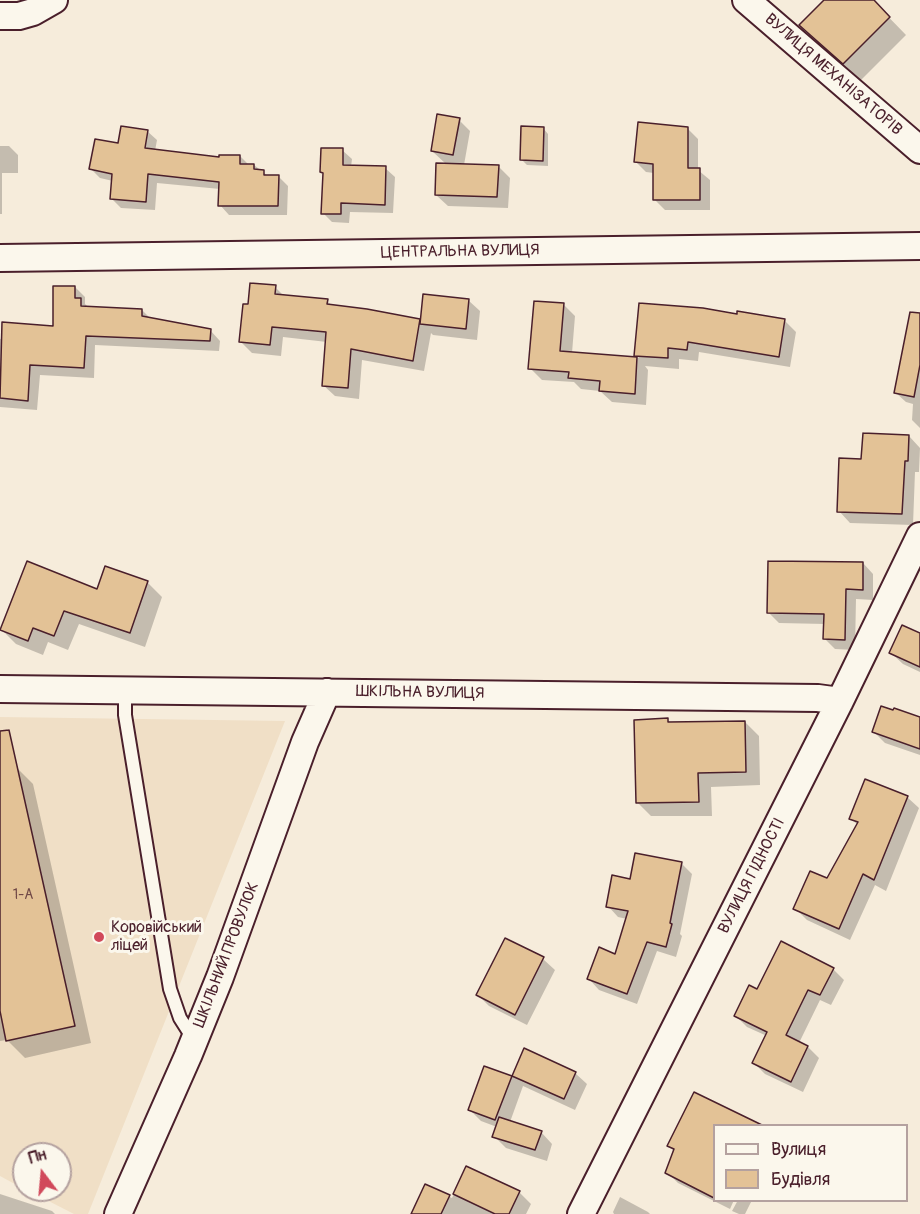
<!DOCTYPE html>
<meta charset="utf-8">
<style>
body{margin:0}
#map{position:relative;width:920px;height:1214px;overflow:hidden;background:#f6ecdb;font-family:Pangolin,sans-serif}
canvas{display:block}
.legend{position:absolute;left:713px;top:1124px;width:195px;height:78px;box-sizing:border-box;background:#fbf7ec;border:2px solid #b4a19f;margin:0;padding:8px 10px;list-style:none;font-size:18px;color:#4a1f2b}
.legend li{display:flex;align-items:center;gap:12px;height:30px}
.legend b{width:30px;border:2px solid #b4a19f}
.north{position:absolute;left:12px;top:1142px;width:60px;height:60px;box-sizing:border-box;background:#fbf7ec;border:2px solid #b4a19f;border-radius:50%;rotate:344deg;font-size:16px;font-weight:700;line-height:24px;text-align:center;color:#4a1f2b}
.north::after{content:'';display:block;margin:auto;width:21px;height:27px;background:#d1495b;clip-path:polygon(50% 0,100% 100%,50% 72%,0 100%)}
</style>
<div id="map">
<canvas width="920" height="1214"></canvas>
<ul class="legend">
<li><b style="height:8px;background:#fbf7ec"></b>Вулиця</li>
<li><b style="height:16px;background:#e3c296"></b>Будівля</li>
</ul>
<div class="north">Пн</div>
</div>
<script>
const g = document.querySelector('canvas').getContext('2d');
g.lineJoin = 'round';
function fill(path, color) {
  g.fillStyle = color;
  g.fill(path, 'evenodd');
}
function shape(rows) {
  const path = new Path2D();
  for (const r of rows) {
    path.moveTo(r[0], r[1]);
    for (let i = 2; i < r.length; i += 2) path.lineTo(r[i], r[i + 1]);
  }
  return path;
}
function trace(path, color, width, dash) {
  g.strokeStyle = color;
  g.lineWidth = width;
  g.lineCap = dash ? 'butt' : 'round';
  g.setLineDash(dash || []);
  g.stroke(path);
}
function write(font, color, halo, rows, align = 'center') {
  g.font = font + ' Pangolin,sans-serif';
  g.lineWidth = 6;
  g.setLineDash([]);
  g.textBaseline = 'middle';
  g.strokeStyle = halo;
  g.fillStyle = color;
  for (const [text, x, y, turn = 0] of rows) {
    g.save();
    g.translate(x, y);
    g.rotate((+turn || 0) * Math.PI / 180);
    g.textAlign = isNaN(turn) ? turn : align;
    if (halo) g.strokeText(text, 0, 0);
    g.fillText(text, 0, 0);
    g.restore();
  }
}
const built = shape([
 [0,717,285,721,88,1214,74,1214,27,1190,60,1190,60,1154,24,1154,24,1189,0,1176]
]);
const shadow = shape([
 [826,0,872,0,906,35,861,80,818,42],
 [459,120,470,131,464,165,498,166,510,178,508,208,448,206,436,195,446,164,432,151],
 [543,128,548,134,548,166,527,165,522,160],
 [687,128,698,139,698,170,710,180,710,210,665,210,654,199,654,173,646,172,636,162],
 [147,131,157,140,155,151,220,158,240,156,249,165,254,165,268,176,278,176,288,186,287,215,229,215,220,205,220,189,157,183,155,210,121,208,111,198,113,181,100,178,91,169,119,145],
 [0,146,9,146,18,155,18,173,2,173,2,214,0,214],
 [342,150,352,159,351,167,385,168,395,177,393,213,350,212,349,223,332,222,323,213],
 [75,287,85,297,85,304,89,308,142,310,151,319,210,330,220,341,219,351,95,345,94,378,40,375,37,410,0,407,0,339,54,328],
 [275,287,285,297,327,301,333,307,367,310,422,321,468,300,480,311,477,340,433,335,431,333,424,371,362,360,359,399,335,396,323,385,327,342,283,337,281,356,252,353,240,341,249,306],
 [563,304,575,316,572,353,639,358,636,355,640,305,784,320,796,332,790,367,699,352,698,361,679,359,679,369,645,366,648,370,646,405,612,402,600,391,581,389,574,382,542,380,530,368],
 [920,340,920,428,912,420,913,404,906,402,896,393],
 [909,436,920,448,919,472,915,472,913,525,850,523,839,511,863,461],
 [863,563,873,574,873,600,856,599,855,650,835,649,825,639,825,624,779,623,768,612],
 [147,582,162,597,145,647,79,624,68,650,48,642,43,655,16,644,2,630,98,591],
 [920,635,920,672,903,664,891,653],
 [920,719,920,755,885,743,874,732],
 [668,720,672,724,745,722,759,736,760,785,711,787,712,816,651,816,637,802],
 [16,767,33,784,91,1043,25,1058,7,1040,0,1041,0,770],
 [907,797,919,808,886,891,875,885,850,940,807,920,795,908,828,880,858,825,851,819],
 [681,863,692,874,680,934,682,936,676,957,657,951,637,1004,599,990,589,979,616,956,627,919,618,917,608,906,631,881],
 [543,959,555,970,527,1025,489,1006,478,995],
 [833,969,844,980,831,1005,820,1000,799,1043,808,1047,819,1058,803,1092,765,1074,754,1063,767,1036,747,1027,736,1016,757,991],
 [525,1050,575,1073,587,1084,575,1110,523,1086,510,1122,541,1132,552,1144,547,1161,506,1148,494,1136,497,1127,481,1121,469,1109,485,1068,512,1078],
 [695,1094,746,1119,752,1126,714,1126,714,1200,734,1200,730,1209,678,1183,667,1172,675,1152,669,1146],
 [467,1168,519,1192,531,1204,526,1214,413,1214,426,1186,452,1198],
 [0,1194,52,1211,55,1214,0,1214],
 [620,1197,648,1212,650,1214,614,1214,613,1212],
 [738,1200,752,1200,745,1214,739,1214,732,1211]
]);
const building = shape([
 [824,0,874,0,890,17,843,64,799,25,824,0],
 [437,114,460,118,453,155,431,151,437,114],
 [638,122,688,127,688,168,700,168,700,200,653,200,653,164,634,162,638,122],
 [121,126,148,130,145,148,219,157,219,155,240,155,240,164,254,164,254,169,264,170,264,175,279,175,278,206,218,206,219,182,148,174,146,202,110,199,112,174,89,169,95,139,118,143,121,126],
 [521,126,544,127,543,161,520,160,521,126],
 [321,148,343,148,343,165,386,166,385,205,341,203,341,214,321,214,323,173,320,172,321,148],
 [436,163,499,165,497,197,435,195,436,163],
 [250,283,276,285,275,294,328,299,327,304,367,309,420,319,413,361,351,349,348,388,322,386,326,332,272,327,270,345,239,342,243,304,248,304,250,283],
 [53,286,75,286,75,298,81,298,81,306,142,309,142,316,211,329,210,341,86,336,84,368,30,365,28,401,0,398,2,322,53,326,53,286],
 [423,294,469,299,466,329,420,324,423,294],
 [534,301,564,303,560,351,637,357,635,394,599,391,600,381,568,378,569,372,528,369,534,301],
 [639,303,703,308,737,314,737,311,785,319,779,357,688,342,687,350,668,348,668,358,634,356,639,303],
 [910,312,920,313,920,365,914,397,894,393,910,312],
 [863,433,909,435,908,461,905,461,902,514,837,512,839,458,861,459,863,433],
 [27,561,97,589,105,566,148,581,130,633,64,611,54,636,33,628,28,641,0,630,27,561],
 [768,561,863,562,863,590,846,589,845,640,823,639,824,614,767,613,768,561],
 [902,625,920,633,920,667,889,653,902,625],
 [881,706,893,710,894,708,920,717,920,749,872,732,881,706],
 [668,718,668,722,745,721,746,772,698,773,699,802,636,803,634,720,668,718],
 [9,730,75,1026,6,1041,0,1011,0,731,9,730],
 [865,779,908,796,874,880,863,874,839,929,793,909,810,871,827,878,858,822,849,819,865,779],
 [635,853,682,862,670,923,672,924,666,947,647,942,627,994,587,979,599,947,615,954,628,911,606,907,612,875,630,879,635,853],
 [505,938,544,957,515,1015,476,995,505,938],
 [781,941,834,968,820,995,808,990,786,1035,808,1046,791,1082,752,1063,767,1032,734,1016,749,985,757,989,781,941],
 [524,1048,576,1072,564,1099,512,1076,524,1048],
 [484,1066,512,1076,495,1120,468,1110,484,1066],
 [694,1092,762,1125,714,1125,714,1198,665,1173,674,1149,667,1146,694,1092],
 [499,1117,542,1131,535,1150,492,1137,499,1117],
 [466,1166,520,1191,509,1214,495,1214,453,1194,466,1166],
 [425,1184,450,1195,441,1214,411,1214,425,1184]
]);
const service = shape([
 [125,691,125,715,170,989,180,1018,194,1040]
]);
const minor = shape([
 [746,0,920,150],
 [0,16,19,16,33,12,54,0],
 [0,258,920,246],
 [0,689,818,698,840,701],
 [118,1214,188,1056,220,977,305,742,327,692],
 [581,1214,840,701,920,536]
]);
const markers = [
 [99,937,6,"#d1495b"]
];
const numberNames = [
 ["1-А",23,895]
];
const streetNames = [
 ["ВУЛИЦЯ МЕХАНІЗАТОРІВ",833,75,41],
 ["ЦЕНТРАЛЬНА ВУЛИЦЯ",460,252,-1],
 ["ШКІЛЬНА ВУЛИЦЯ",420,693,1],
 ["ВУЛИЦЯ ГІДНОСТІ",752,876,-63],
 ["ШКІЛЬНИЙ ПРОВУЛОК",227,955,-69]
];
const poiNames = [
 ["Коровійський",111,928],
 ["ліцей",111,946]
];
fill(built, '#f0dfc6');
fill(shadow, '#0003');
fill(building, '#e3c296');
trace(building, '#4a1f2b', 1.5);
trace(service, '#4a1f2b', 16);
trace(minor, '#4a1f2b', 30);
trace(service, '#fbf7ec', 12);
trace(minor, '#fbf7ec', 26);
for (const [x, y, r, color] of markers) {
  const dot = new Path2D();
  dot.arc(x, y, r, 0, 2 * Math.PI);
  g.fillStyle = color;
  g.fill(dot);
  trace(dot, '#fbf7ec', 2);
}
write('14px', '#704846', null, numberNames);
write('16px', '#4a1f2b', '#fbf7ec', streetNames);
write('16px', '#4a1f2b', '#fbf7ec', poiNames, 'left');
</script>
